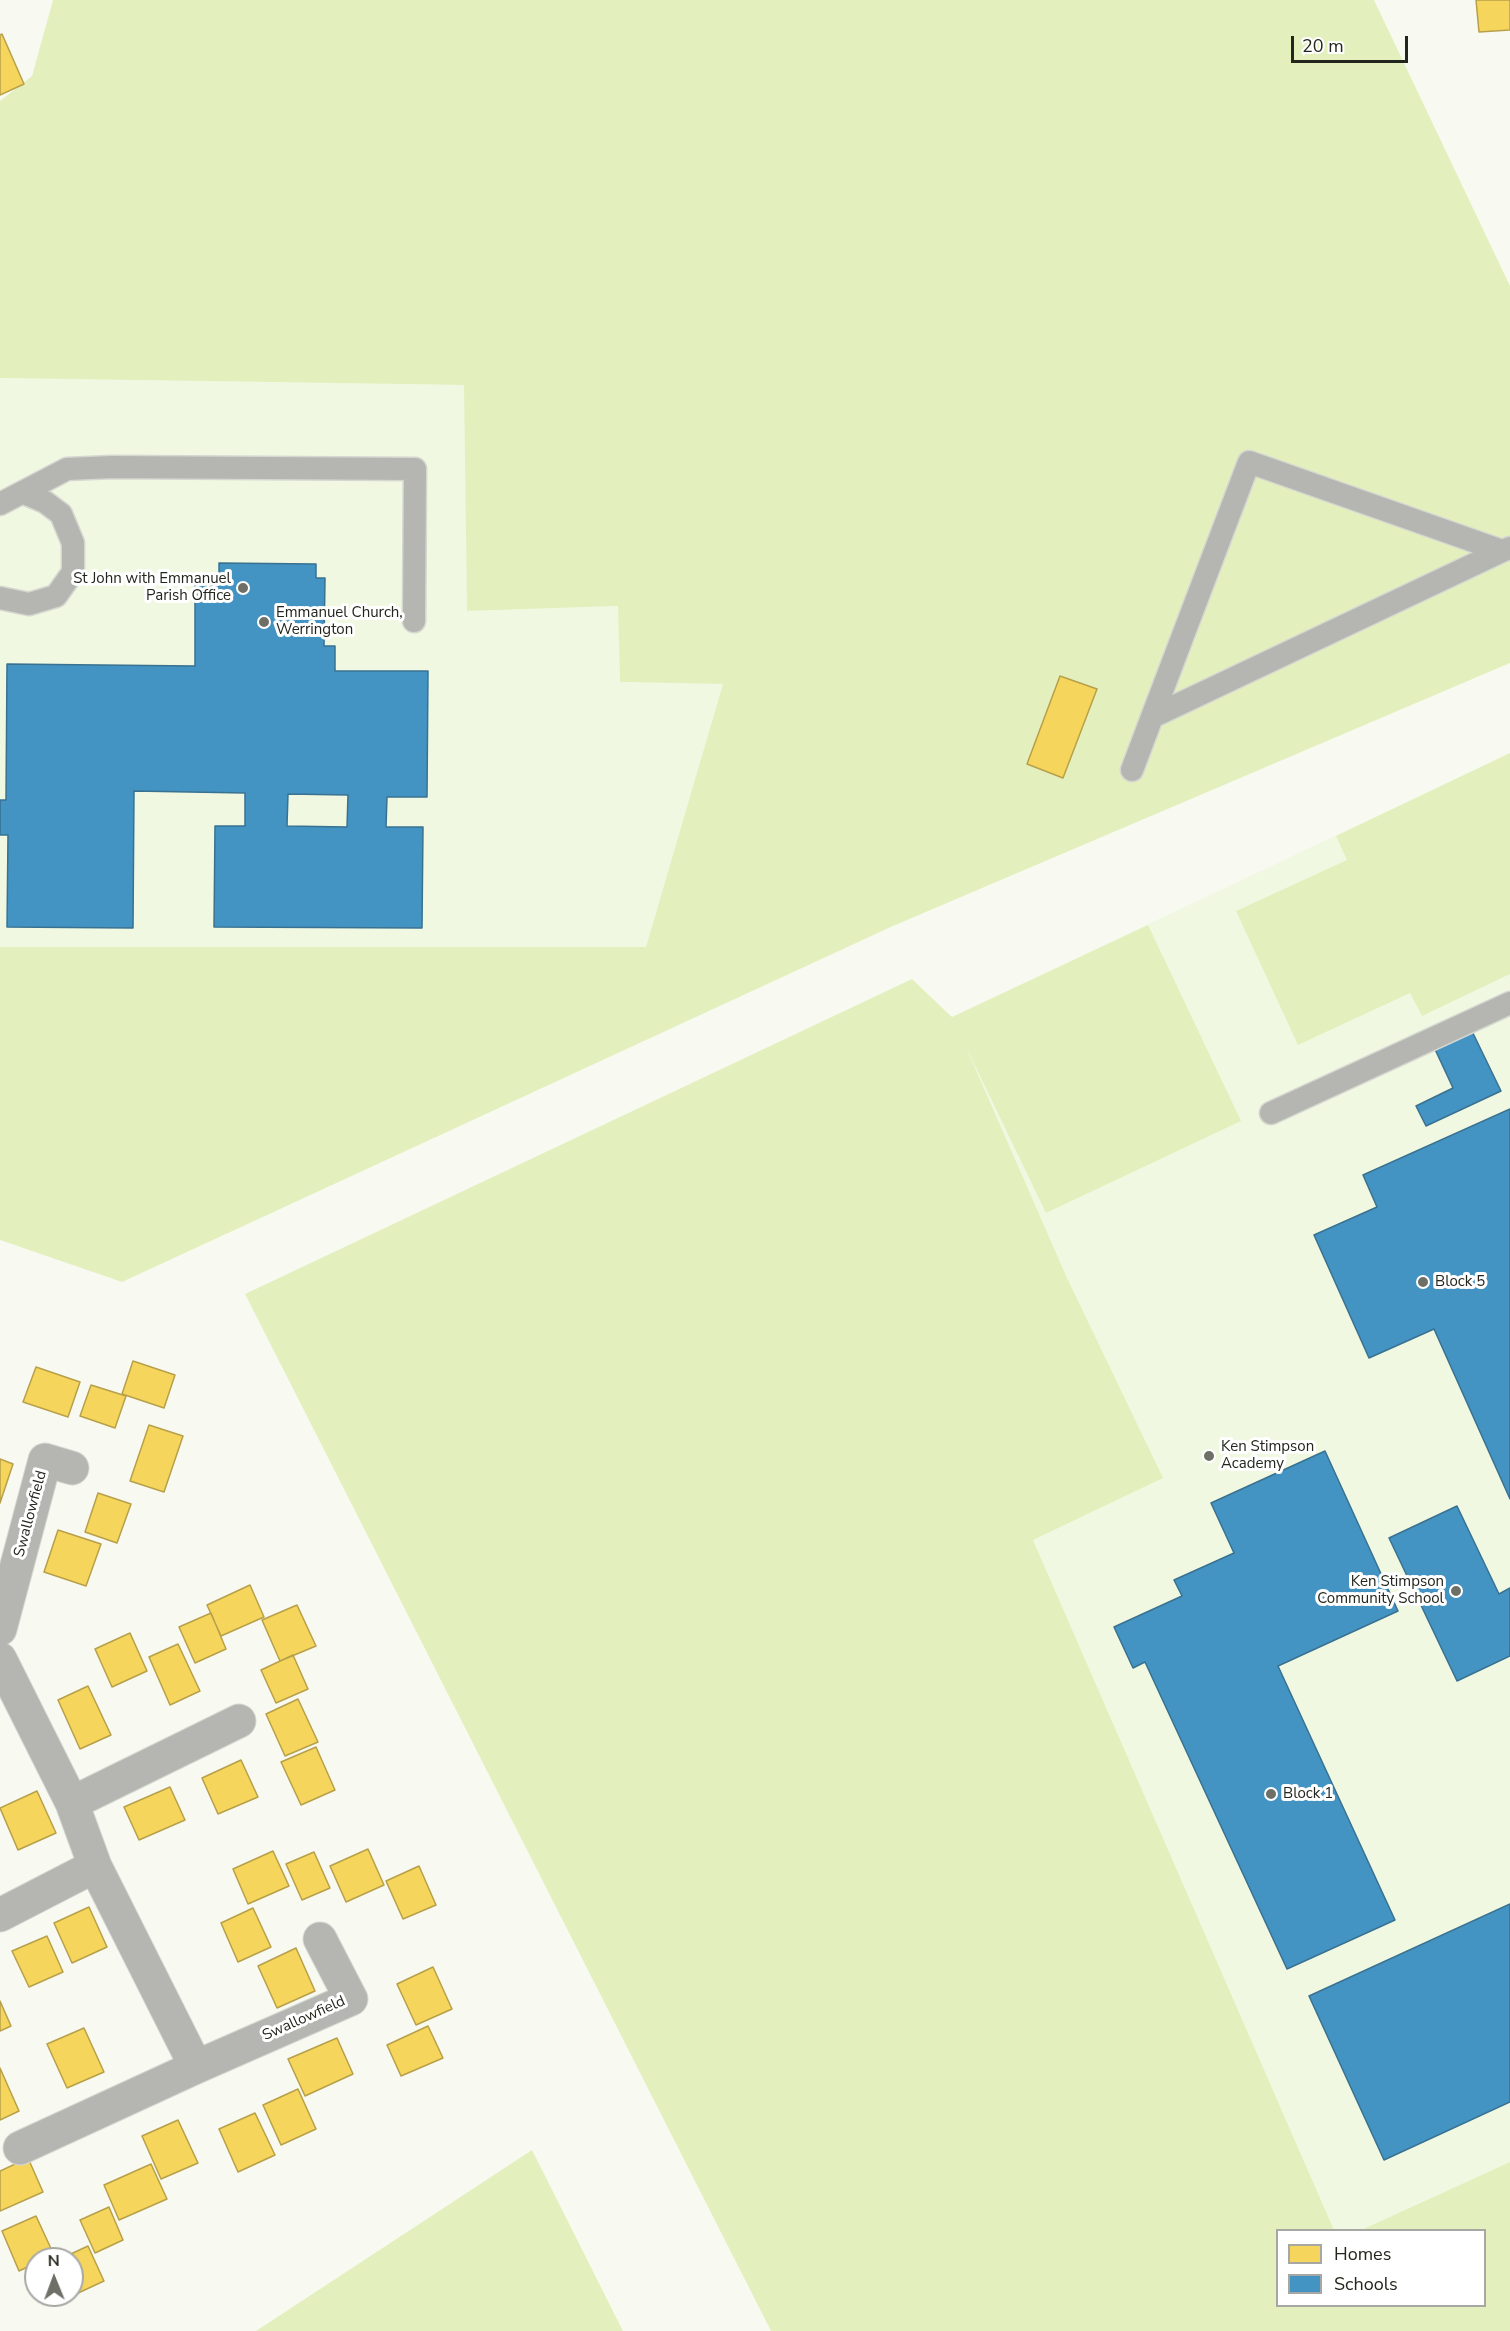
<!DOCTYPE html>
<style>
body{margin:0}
#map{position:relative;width:1510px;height:2331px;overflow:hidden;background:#f8faf2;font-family:"Nunito Sans",sans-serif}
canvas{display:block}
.legend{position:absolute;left:1276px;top:2229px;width:210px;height:78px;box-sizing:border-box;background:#fff;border:2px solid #a7a8a4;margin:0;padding:8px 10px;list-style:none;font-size:18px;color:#23261c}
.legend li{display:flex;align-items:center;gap:12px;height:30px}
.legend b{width:30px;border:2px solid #a7a8a4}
.north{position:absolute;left:24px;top:2247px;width:60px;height:60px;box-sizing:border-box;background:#fff;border:2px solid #a7a8a4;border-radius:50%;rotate:359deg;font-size:16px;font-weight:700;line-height:24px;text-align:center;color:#23261c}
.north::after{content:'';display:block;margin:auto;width:21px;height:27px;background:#6e7067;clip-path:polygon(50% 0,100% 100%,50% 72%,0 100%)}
.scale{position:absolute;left:1291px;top:36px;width:117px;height:27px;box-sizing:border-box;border:3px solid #23261c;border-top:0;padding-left:8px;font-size:18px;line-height:21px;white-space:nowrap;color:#23261c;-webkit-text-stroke:4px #fff;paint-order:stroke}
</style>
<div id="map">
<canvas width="1510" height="2331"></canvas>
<ul class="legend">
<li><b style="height:16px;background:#f6d55c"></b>Homes</li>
<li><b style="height:16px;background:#4393c3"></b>Schools</li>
</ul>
<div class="north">N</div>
<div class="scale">20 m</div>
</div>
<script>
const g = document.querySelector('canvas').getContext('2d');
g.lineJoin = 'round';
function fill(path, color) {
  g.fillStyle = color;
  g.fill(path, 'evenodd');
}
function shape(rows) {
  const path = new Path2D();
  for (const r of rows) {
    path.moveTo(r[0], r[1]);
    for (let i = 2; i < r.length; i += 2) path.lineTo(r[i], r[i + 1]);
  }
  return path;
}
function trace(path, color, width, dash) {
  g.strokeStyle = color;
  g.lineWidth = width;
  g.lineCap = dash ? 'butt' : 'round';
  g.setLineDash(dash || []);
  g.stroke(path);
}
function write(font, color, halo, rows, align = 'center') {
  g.font = font + ' "Nunito Sans",sans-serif';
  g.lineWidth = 6;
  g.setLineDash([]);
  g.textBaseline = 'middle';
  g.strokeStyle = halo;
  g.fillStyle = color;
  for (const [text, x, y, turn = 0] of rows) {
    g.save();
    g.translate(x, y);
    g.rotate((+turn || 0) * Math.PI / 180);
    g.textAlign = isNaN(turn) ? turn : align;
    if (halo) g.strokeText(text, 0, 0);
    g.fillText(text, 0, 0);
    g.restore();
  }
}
const built = shape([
 [2,378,465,385,467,611,619,606,620,682,724,684,646,947,0,947,0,379],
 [1510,753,1510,2162,1361,2230,1334,2230,1033,1540,952,1017]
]);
const green = shape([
 [53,0,1374,0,1510,286,1510,663,893,926,122,1282,0,1240,0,947,646,947,723,684,620,682,618,606,467,611,464,385,0,378,0,101,32,76],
 [1510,753,1510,974,1422,1016,1410,993,1298,1045,1236,911,1347,860,1336,836],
 [1148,925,1241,1121,1046,1213,965,1045,1067,1278,1163,1478,1033,1540,1334,2230,1278,2230,1278,2306,1484,2306,1484,2230,1361,2230,1510,2162,1510,2331,771,2331,245,1294,912,979,952,1017],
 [532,2150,623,2331,256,2331]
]);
const homes = shape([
 [1476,0,1510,0,1510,30,1479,32,1476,0],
 [2,34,24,84,0,95,0,35,2,34],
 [1060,676,1097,689,1063,778,1027,764,1060,676],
 [133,1361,175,1375,164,1408,122,1394,133,1361],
 [36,1367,80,1382,68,1417,23,1402,36,1367],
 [91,1385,126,1396,115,1428,80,1416,91,1385],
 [149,1425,183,1436,164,1492,130,1481,149,1425],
 [0,1459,13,1464,0,1503,0,1459],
 [98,1493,131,1504,117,1543,85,1532,98,1493],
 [58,1530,101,1544,86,1586,44,1572,58,1530],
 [250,1585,264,1617,221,1636,207,1605,250,1585],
 [297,1605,316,1646,280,1661,262,1620,297,1605],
 [211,1613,226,1649,195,1663,179,1627,211,1613],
 [130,1633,147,1671,112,1687,95,1649,130,1633],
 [178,1644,200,1691,170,1705,149,1657,178,1644],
 [293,1655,308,1689,276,1703,261,1670,293,1655],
 [88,1686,111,1735,80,1749,58,1700,88,1686],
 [298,1699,318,1742,285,1756,266,1714,298,1699],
 [316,1747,335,1790,301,1805,281,1762,316,1747],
 [241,1760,258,1797,218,1814,202,1778,241,1760],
 [170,1787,185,1820,139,1840,124,1807,170,1787],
 [37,1791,56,1833,18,1850,0,1808,37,1791],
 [368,1849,384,1885,346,1902,330,1866,368,1849],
 [273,1851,289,1886,248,1904,233,1869,273,1851],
 [314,1852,330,1888,302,1900,286,1864,314,1852],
 [419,1866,436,1905,403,1919,386,1881,419,1866],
 [89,1907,107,1947,72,1963,54,1923,89,1907],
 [253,1908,271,1947,238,1962,221,1923,253,1908],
 [47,1936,63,1972,29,1987,12,1951,47,1936],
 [296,1948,315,1991,277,2008,258,1966,296,1948],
 [433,1967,452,2009,416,2025,397,1984,433,1967],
 [0,2001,11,2026,0,2031,0,2001],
 [428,2026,443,2058,401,2076,387,2045,428,2026],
 [84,2028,104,2072,67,2088,47,2044,84,2028],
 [337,2038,353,2074,305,2096,288,2059,337,2038],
 [0,2068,19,2111,0,2120,0,2068],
 [298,2089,316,2129,281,2145,263,2105,298,2089],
 [255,2113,275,2155,238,2172,219,2129,255,2113],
 [178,2120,198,2163,161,2179,142,2136,178,2120],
 [28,2158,43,2192,0,2211,0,2171,28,2158],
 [151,2164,167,2199,119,2220,104,2185,151,2164],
 [109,2207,123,2240,95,2253,80,2220,109,2207],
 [36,2216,54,2255,45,2259,36,2259,36,2263,19,2271,2,2231,36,2216],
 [88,2246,104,2281,61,2301,59,2295,72,2295,72,2259,60,2259,88,2246]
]);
const schools = shape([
 [219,563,316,564,316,578,325,578,324,646,335,646,335,671,428,671,427,797,387,797,386,827,423,827,422,928,214,927,215,826,245,826,245,793,134,791,133,928,7,927,8,835,0,835,0,800,6,800,7,664,195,666,195,581,219,581,219,563],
 [288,794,348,795,347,827,287,826,288,794],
 [1470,1027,1501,1091,1426,1126,1416,1106,1453,1088,1433,1045,1470,1027],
 [1510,1109,1510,1499,1434,1329,1369,1358,1314,1235,1377,1207,1363,1175,1510,1109],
 [1325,1451,1398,1611,1278,1666,1395,1920,1287,1969,1145,1662,1133,1668,1114,1627,1182,1596,1174,1580,1234,1553,1211,1503,1325,1451],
 [1457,1506,1499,1594,1510,1588,1510,1656,1457,1681,1389,1538,1457,1506],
 [1510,1904,1510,2102,1384,2160,1309,1996,1510,1904]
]);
const lane = shape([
 [0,504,67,469,112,467,415,469,414,621],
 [1502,551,1249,462,1152,717,1502,551,1510,548],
 [0,598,29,604,56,596,73,572,73,543,61,514,45,502,24,493],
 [1132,770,1152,717],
 [1271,1113,1510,1003]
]);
const street = shape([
 [0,1629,45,1460,72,1468],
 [0,1659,72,1803,95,1866,196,2067],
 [72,1803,239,1721],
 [0,1915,95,1866],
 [20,2148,196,2067,351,1999,320,1939]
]);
const markers = [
 [243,588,6,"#6e7067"],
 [264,622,6,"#6e7067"],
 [1423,1282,6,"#6e7067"],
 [1209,1456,6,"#6e7067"],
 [1456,1591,6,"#6e7067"],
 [1271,1794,6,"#6e7067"]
];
const poiNames = [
 ["St John with Emmanuel",231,579,"right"],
 ["Parish Office",231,596,"right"],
 ["Emmanuel Church,",276,613],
 ["Werrington",276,630],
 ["Block 5",1435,1282],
 ["Ken Stimpson",1221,1447],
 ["Academy",1221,1464],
 ["Ken Stimpson",1444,1582,"right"],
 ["Community School",1444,1599,"right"],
 ["Block 1",1283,1794]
];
const streetNames = [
 ["Swallowfield",31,1514,-75],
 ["Swallowfield",304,2019,-24]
];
fill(built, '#f1f8e1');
fill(green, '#e3f0be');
fill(homes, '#f6d55c');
trace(homes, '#b7a049', 1.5);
fill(schools, '#4393c3');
trace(schools, '#397291', 1.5);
trace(lane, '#d5d7d1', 25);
trace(street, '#d5d7d1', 35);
trace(lane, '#b5b6b1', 22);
trace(street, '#b5b6b1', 33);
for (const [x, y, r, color] of markers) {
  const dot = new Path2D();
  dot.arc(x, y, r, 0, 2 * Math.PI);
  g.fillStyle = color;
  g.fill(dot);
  trace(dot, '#fff', 2);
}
write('15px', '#23261c', '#fff', poiNames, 'left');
write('15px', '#23261c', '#fff', streetNames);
</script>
